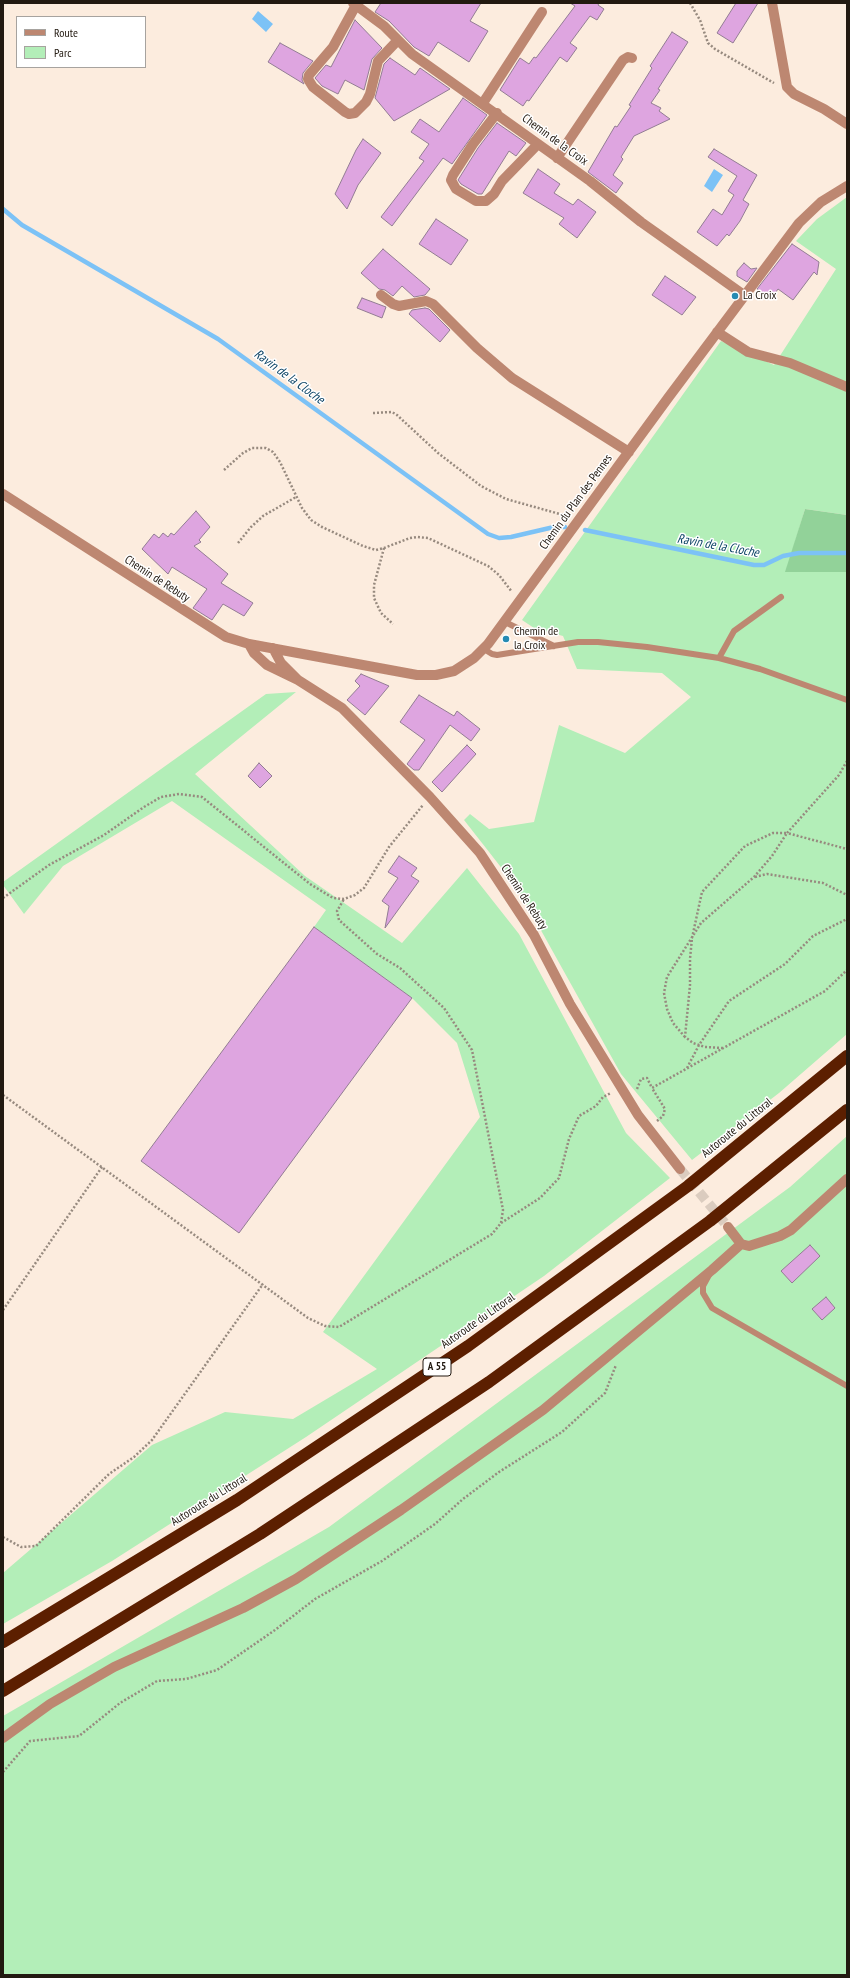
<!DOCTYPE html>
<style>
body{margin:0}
#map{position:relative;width:850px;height:1978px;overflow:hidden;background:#fcecde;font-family:"PT Sans Narrow",sans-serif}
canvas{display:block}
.frame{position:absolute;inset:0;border:4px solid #221910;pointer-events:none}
.legend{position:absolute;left:16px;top:16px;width:130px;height:52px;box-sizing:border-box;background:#fff;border:1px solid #a7a39f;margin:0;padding:5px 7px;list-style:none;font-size:12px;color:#221910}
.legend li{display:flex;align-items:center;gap:8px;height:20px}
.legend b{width:20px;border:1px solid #a7a39f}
</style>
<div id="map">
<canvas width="850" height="1978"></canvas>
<div class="frame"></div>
<ul class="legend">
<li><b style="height:5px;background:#bd8771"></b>Route</li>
<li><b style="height:11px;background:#b3eeb8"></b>Parc</li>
</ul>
</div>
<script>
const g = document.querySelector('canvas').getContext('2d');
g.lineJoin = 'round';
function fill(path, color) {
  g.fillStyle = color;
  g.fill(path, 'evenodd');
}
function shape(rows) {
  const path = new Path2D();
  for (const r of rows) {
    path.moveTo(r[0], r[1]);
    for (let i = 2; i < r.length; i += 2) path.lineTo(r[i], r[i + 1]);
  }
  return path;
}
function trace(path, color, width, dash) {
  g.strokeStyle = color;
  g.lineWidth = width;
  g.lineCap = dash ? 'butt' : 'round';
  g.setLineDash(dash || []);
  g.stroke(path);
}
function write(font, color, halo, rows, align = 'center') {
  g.font = font + ' "PT Sans Narrow",sans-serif';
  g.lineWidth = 3;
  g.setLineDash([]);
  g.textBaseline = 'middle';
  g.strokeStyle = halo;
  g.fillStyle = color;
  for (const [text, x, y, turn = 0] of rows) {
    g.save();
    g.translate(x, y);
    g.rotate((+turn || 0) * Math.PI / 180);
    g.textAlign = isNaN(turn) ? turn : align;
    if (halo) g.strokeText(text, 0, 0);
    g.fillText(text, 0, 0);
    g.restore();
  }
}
const green = shape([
 [847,197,847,515,805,509,786,572,847,572,847,1034,779,1093,692,1160,621,1074,518,889,464,820,470,814,489,829,534,822,559,725,625,753,691,697,662,673,577,669,563,636,534,628,522,620,721,341,774,365,836,269,796,241,817,219],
 [296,692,195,774,305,876,402,943,467,868,519,934,626,1133,670,1178,544,1276,306,1437,112,1561,3,1624,3,1573,152,1445,225,1412,293,1419,377,1369,323,1332,480,1117,457,1043,412,998,314,927,326,910,172,801,63,866,24,914,3,885,3,882,266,694],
 [847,1136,847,1975,3,1975,3,1716,329,1527,790,1187]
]);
const forest = shape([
 [805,509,847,515,847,572,785,572]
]);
const water = shape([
 [258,11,273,24,266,32,252,19],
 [714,169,723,175,712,192,704,186]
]);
const stream = shape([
 [3,209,22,225,218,339,488,534,499,538,511,537,554,527,565,527],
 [585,530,754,565,764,565,783,556,799,553,847,553]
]);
const building = shape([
 [381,3,481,3,470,21,488,31,469,62,438,42,429,56,414,47,389,21,375,12,381,3],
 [570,3,599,3,598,5,604,9,597,20,590,16,570,43,577,48,567,62,560,57,529,101,527,100,523,106,500,90,520,58,529,64,534,57,536,58,575,6,570,3],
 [736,3,758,3,733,43,717,33,736,3],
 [355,20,382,48,372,59,364,90,345,80,338,94,322,86,315,78,326,65,331,67,355,20],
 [672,32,688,42,658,89,660,90,651,103,661,108,659,111,670,119,634,136,621,157,623,159,613,175,623,183,616,193,588,172,615,126,617,127,631,106,629,105,652,68,650,66,672,32],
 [280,43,313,61,303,73,302,80,304,84,268,62,280,43],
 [390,58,415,75,420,68,450,89,394,121,375,98,384,64,390,58],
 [463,98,487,115,452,164,443,158,392,226,381,217,424,161,419,158,429,144,411,132,420,119,439,132,463,98],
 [497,123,526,143,516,156,509,151,482,194,478,194,461,184,458,180,478,148,497,123],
 [363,139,381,153,358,185,347,209,335,194,356,150,363,139],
 [714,149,757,175,743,200,749,204,740,221,729,236,727,234,717,246,697,232,713,209,722,215,734,195,728,191,737,176,708,157,714,149],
 [538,169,560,184,554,193,573,205,578,199,596,212,577,238,559,224,564,218,523,193,538,169],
 [436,219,468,240,451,265,419,244,436,219],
 [792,244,819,262,817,275,814,272,793,300,778,289,771,299,757,289,792,244],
 [383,249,430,289,425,295,414,297,402,286,393,296,385,290,379,289,361,273,383,249],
 [744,263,751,269,757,268,747,282,737,276,737,271,744,263],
 [665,276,696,297,682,315,652,295,665,276],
 [362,298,386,307,382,318,357,308,362,298],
 [425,308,429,309,450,330,440,342,409,314,412,310,425,308],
 [196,511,210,527,199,540,201,542,194,546,228,574,221,583,253,603,244,616,223,604,212,620,193,608,207,589,172,567,168,574,142,549,154,534,159,538,163,533,168,537,171,533,174,535,196,511],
 [361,674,389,686,365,715,347,700,360,686,355,681,361,674],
 [419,695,454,716,457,711,480,729,471,741,450,725,419,770,414,770,407,764,425,740,400,722,419,695],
 [467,745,476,754,442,792,432,782,467,745],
 [259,763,272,776,260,788,248,776,259,763],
 [399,856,417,868,411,876,419,881,385,928,389,906,382,901,398,878,388,872,399,856],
 [314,927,412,998,239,1233,141,1161,314,927],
 [810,1245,820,1256,792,1283,781,1271,810,1245],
 [826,1297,835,1308,822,1320,812,1309,826,1297]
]);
const minorTunnel = shape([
 [680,1169,728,1227]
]);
const path = shape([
 [690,3,700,20,708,43,715,49,774,83],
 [373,413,392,412,397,415,438,453,481,486,506,499,567,516],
 [224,470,243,453,252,448,266,448,273,452,280,462,302,508,311,520,322,527,363,546,376,550,384,548,410,538,417,537,428,538,488,566,499,575,512,592],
 [238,543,251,527,263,516,296,497],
 [384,548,374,585,374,598,381,613,393,624],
 [847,761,839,775,787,833,847,849],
 [755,877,767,874,823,883,847,895],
 [3,898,49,865,104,835,144,807,161,797,179,794,202,797,310,884,333,898,344,899,355,895,364,888,389,847,423,805],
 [685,1037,673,1023,667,1009,664,993,667,977,701,923,754,877,772,856,787,833],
 [723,1048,705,1047,693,1043,685,1037,690,985,690,959,692,938,702,892,745,846,773,833,787,833],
 [687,1068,699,1045,729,1001,785,964,813,936,847,919],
 [637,1089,641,1079,647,1078,652,1088],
 [3,1095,308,1318,325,1326,339,1327,492,1234,501,1223,503,1210,472,1050,444,1008,400,968,377,954,339,920,337,911,344,899],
 [657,1121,663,1116,665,1109,652,1088,825,991,847,970],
 [501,1223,540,1198,559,1178,569,1139,579,1116,596,1106,603,1097,611,1093],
 [3,1310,102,1167],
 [3,1537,21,1547,36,1546,109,1474,134,1457,152,1440,263,1284],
 [3,1772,30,1741,79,1736,120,1703,157,1681,186,1679,217,1670,275,1630,315,1599,382,1561,435,1524,463,1499,499,1472,562,1432,605,1393,616,1365]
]);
const service = shape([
 [505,622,554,646],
 [484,649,492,654,497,655,578,642,598,642,647,647,719,658,760,669,847,700],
 [719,658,734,631,781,597],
 [709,1275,703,1286,703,1293,712,1308,847,1386]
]);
const minor = shape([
 [353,3,384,26,412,54,590,181,641,222,744,295],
 [772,3,787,87,794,94,824,109,847,124],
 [356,5,333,47,309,75,308,79,313,87,345,112,349,114,355,113,366,102,370,94,378,61,398,40],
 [483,103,542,12],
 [497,113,473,144,453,175,451,180,456,189,476,201,486,201,494,194,502,181,538,144],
 [557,158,623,60,628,57,632,58],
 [381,295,393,304,399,306,426,301,433,304,477,348,512,378,629,452],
 [717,332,748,352,790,363,847,387],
 [3,494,226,637,249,644,417,675,436,675,454,671,474,658,488,644,668,398,799,223,821,202,847,186],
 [249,644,254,653,267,665,298,680,281,663,273,648],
 [298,680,342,708,430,797,480,853,534,935,570,1004,638,1115,680,1169],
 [728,1227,741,1244,749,1246,780,1236,791,1230,847,1179],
 [3,1738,50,1704,114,1667,243,1608,296,1579,401,1510,543,1410,712,1270,741,1244]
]);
const motorway = shape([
 [3,1642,237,1500,468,1346,688,1186,847,1056],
 [3,1691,260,1534,489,1382,710,1221,847,1110]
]);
const markers = [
 [735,296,4,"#258ab3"],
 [506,639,4,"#258ab3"]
];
const shields = [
 [437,1367,28]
];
const shieldNames = [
 ["A 55",437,1367]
];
const streetNames = [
 ["Chemin de la Croix",555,140,36],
 ["Chemin du Plan des Pennes",576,502,-54],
 ["Chemin de Rebuty",157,579,33],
 ["Chemin de Rebuty",524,897,57],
 ["Autoroute du Littoral",737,1128,-39],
 ["Autoroute du Littoral",478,1321,-35],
 ["Autoroute du Littoral",209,1500,-32]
];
const poiNames = [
 ["La Croix",743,296],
 ["Chemin de",514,632],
 ["la Croix",514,646]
];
const waterNames = [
 ["Ravin de la Cloche",289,377,36],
 ["Ravin de la Cloche",718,546,10]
];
fill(green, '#b3eeb8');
fill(forest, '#92d299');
fill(water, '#7cc2f6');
trace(stream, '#7cc2f6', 4.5);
fill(building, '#dea5e0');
trace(building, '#927c93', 1);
trace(minorTunnel, '#dbccbf', 10, [10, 5]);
trace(path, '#978a7f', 2.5, [2, 2]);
trace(service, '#bd8771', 6);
trace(minor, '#bd8771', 10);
trace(motorway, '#5c1f00', 12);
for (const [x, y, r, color] of markers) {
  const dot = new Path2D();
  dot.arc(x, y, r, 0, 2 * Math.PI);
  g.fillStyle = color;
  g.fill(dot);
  trace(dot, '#fff', 1.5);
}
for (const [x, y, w] of shields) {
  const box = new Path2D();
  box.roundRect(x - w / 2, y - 9, w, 18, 3);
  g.fillStyle = '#fff';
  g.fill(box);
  trace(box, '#221910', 1);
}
write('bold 11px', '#221910', null, shieldNames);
write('12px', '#221910', '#fff', streetNames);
write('12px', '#221910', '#fff', poiNames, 'left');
write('italic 13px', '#0c4365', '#fff', waterNames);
</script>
